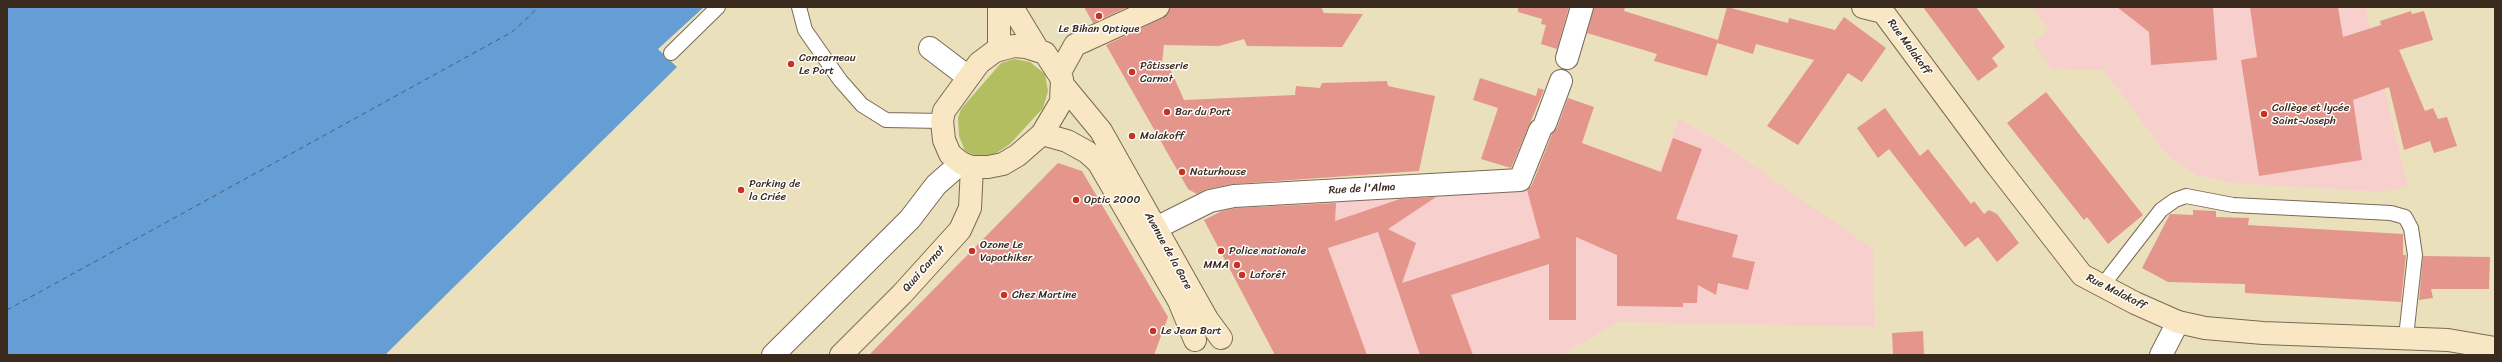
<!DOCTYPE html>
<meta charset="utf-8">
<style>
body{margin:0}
#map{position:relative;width:2502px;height:362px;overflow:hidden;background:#ebe0bc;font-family:Sriracha,sans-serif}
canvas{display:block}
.frame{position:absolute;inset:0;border:8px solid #3b2a1e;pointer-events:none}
</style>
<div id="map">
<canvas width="2502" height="362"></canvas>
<div class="frame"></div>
</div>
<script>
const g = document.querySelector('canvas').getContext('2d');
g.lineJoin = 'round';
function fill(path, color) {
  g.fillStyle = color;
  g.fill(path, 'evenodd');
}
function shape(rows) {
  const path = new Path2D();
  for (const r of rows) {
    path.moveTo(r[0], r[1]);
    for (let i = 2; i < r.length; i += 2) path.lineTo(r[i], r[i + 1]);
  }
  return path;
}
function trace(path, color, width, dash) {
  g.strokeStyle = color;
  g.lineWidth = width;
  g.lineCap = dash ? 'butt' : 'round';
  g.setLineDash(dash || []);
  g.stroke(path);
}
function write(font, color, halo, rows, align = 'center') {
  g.font = font + ' Sriracha,sans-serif';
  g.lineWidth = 3;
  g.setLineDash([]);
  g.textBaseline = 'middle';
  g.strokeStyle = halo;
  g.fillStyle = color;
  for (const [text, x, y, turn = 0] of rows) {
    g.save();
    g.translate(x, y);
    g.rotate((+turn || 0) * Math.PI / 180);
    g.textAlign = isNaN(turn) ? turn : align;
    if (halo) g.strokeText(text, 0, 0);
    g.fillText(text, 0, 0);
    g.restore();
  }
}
const built = shape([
 [2032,7,2365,7,2408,187,2382,192,2233,183,2197,175,2165,153,2104,70,2051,69,2033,42,2049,30],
 [1679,119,1721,143,1873,249,1875,327,1618,322,1562,355,1367,355,1317,215,1316,199,1513,192,1526,186,1533,179,1640,220]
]);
const green = shape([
 [1014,59,1030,62,1045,74,1048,91,1043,108,1010,144,995,154,980,157,965,151,959,136,958,118,961,109,1001,63]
]);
const water = shape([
 [7,7,704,7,658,49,677,67,385,355,7,355]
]);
const ferry = shape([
 [7,310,512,32,539,7]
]);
const building = shape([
 [1084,7,1128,7,1093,23],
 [1170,7,1321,7,1324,13,1363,14,1342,47,1247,46,1244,39,1219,46,1164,45,1162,63,1168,64,1184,100,1295,95,1296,86,1320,88,1322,83,1387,81,1388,86,1435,96,1419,171,1233,184,1207,189,1197,194,1188,189,1106,45,1163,18,1168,14],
 [1518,7,1569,7,1557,49,1541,44,1546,25,1541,24,1542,19,1518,12],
 [1594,7,1625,7,1624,11,1718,40,1707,76,1654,61,1657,54,1587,33],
 [1727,7,1788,23,1789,18,1835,30,1844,17,1886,48,1862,82,1848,73,1798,145,1767,126,1814,60,1756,44,1753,54,1717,43],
 [1923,7,1976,7,2005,47,1992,58,1998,66,1978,81],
 [2117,7,2213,7,2217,60,2151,65,2149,32],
 [2250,7,2338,7,2343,37,2381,25,2380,21,2411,11,2412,14,2424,11,2433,40,2399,50,2425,111,2433,108,2438,119,2447,117,2457,146,2434,153,2430,141,2404,150,2389,87,2353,100,2362,160,2259,176,2241,60,2257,57],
 [1480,78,1536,96,1538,88,1544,90,1511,168,1481,159,1498,108,1473,100],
 [2046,92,2143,215,2108,244,2087,217,2084,220,2007,123],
 [1568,98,1594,107,1582,143,1661,172,1673,138,1702,149,1676,219,1738,235,1732,257,1755,262,1748,290,1718,283,1716,295,1698,285,1697,303,1683,303,1683,307,1617,306,1617,255,1576,237,1576,320,1549,320,1549,264,1451,295,1473,355,1420,355,1378,232,1328,248,1367,355,1275,355,1204,220,1222,211,1236,208,1336,203,1335,221,1400,199,1436,197,1388,229,1416,243,1402,283,1540,238,1527,190,1532,185,1552,134,1557,128],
 [1885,108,1920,156,1928,149,1971,204,1974,201,1984,214,1989,210,1997,214,2019,243,1997,262,1978,237,1965,247,1889,149,1878,158,1857,128],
 [1058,163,1082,171,1168,317,1154,355,869,355],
 [2193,210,2216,211,2216,217,2249,218,2248,225,2403,234,2403,255,2406,255,2401,302,2245,293,2245,284,2168,282,2142,268,2170,214,2193,215],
 [2423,256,2490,257,2489,289,2431,289,2433,298,2419,300],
 [1923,331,1924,355,1893,355,1892,333]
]);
const lane = shape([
 [799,7,805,30,840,80,862,105,886,120,942,121],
 [671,53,718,7],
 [2102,286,2161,210,2175,200,2186,196,2233,205,2391,213,2405,217,2411,228,2415,255,2406,337]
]);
const street = shape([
 [930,48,968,77],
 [1567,58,1582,7],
 [1545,124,1561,81],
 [1156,228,1210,201,1234,196,1520,180,1540,130],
 [773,355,910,219,936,185,961,163],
 [2161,355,2178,322]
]);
const secondary = shape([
 [1012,7,1038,50],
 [1863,7,1883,12,1995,163,2082,275,2135,303,2178,322,2205,328,2263,333,2448,340,2495,348],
 [1014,46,1026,47,1045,53,1062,79,1061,102,1042,134,1018,155,1003,164,988,167,972,167,961,163,950,154,944,140,942,121,944,111,979,63,995,51,1014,46],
 [999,50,999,7],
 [1059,74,1075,45,1158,7],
 [1063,85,1101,131,1207,319,1221,338],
 [1042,134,1067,141,1087,152,1098,162,1179,301,1195,340],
 [841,355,902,294,960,230,970,208,972,167]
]);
const markers = [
 [1099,16,4,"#c8321e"],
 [791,64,4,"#c8321e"],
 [1132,72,4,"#c8321e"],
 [1167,112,4,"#c8321e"],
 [2264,114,4,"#c8321e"],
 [1132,136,4,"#c8321e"],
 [1182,172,4,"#c8321e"],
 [741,190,4,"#c8321e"],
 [1076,200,4,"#c8321e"],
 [972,251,4,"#c8321e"],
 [1221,251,4,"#c8321e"],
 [1237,265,4,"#c8321e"],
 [1242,275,4,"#c8321e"],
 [1004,295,4,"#c8321e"],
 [1153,331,4,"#c8321e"]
];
const poiNames = [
 ["Le Bihan Optique",1099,29,"center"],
 ["Concarneau",799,58],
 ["Le Port",799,71],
 ["Pâtisserie",1140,66],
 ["Carnot",1140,79],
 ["Collège et lycée",2272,108],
 ["Saint-Joseph",2272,121],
 ["Bar du Port",1175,112],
 ["Malakoff",1140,136],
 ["Naturhouse",1190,172],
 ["Parking de",749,184],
 ["la Criée",749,197],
 ["Optic 2000",1084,200],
 ["Ozone Le",980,245],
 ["Vapothiker",980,258],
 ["Police nationale",1229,251],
 ["MMA",1229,265,"right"],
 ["Laforêt",1250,275],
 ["Chez Martine",1012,295],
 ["Le Jean Bart",1161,331]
];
const streetNames = [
 ["Rue Malakoff",1909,47,54],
 ["Rue de l'Alma",1362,189,-3],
 ["Avenue de la Gare",1168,251,61],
 ["Quai Carnot",924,269,-48],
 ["Rue Malakoff",2116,292,27]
];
fill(built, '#f7d0ce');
fill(green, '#b2be60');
fill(water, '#659ed4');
trace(ferry, '#4e5e70', 1, [5, 4]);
fill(building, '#e4958c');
trace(lane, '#796a55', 16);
trace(street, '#796a55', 24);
trace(secondary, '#796a55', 24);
trace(lane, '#fff', 14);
trace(street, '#fff', 22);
trace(secondary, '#f9e7c3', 22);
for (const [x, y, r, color] of markers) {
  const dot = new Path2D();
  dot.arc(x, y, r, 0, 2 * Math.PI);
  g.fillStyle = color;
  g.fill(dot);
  trace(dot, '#fff', 1.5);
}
write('11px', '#3b2a1e', '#fff', poiNames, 'left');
write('11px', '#3b2a1e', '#fff', streetNames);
</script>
